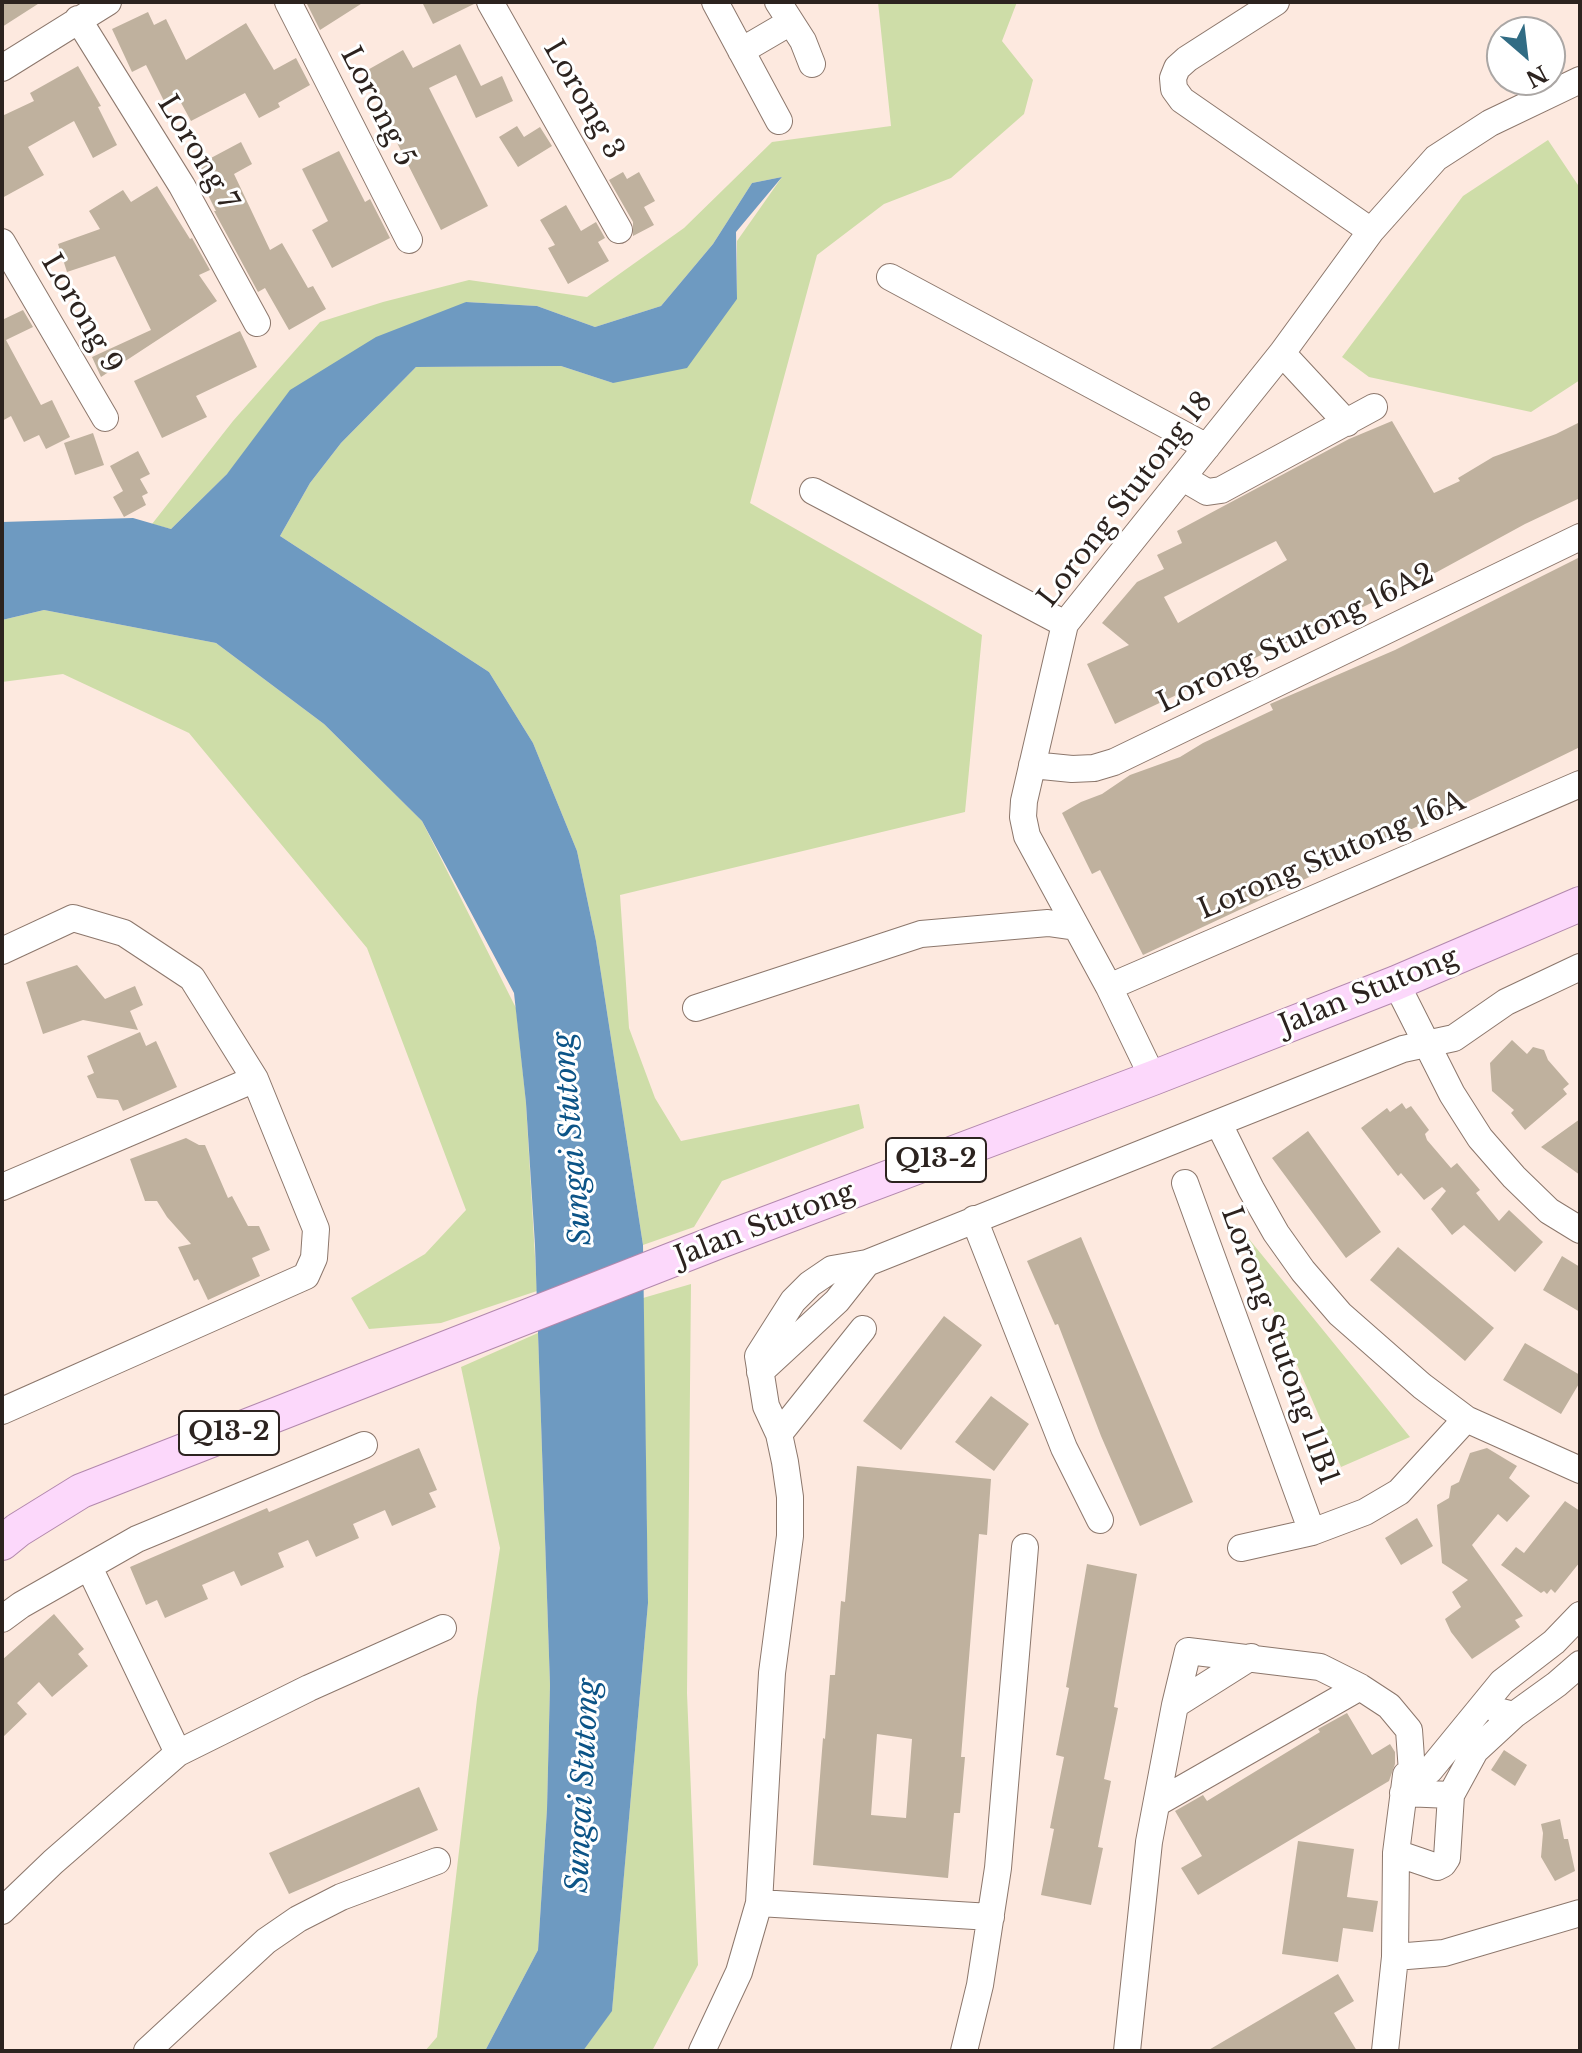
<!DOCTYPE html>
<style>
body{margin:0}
#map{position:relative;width:1582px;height:2053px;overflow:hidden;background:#fde9df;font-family:"Libre Baskerville",serif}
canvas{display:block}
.frame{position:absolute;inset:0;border:4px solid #2c231f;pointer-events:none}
.north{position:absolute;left:1486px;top:16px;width:80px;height:80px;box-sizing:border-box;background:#fff;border:2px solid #aba7a5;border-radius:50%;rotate:152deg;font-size:22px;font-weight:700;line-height:32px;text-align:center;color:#2c231f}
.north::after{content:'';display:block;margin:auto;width:28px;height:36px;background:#316c84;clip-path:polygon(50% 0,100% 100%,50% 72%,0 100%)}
</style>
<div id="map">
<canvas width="1582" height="2053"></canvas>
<div class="frame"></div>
<div class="north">N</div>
</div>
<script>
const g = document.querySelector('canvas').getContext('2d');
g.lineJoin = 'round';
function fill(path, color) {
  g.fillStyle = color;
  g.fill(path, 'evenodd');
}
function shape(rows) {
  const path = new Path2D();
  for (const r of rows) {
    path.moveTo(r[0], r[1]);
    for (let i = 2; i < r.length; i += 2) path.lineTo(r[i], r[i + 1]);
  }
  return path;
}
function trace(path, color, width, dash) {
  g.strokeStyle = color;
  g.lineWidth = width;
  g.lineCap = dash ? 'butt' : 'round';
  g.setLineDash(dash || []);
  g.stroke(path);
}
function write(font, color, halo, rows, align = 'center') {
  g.font = font + ' "Libre Baskerville",serif';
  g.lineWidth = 6;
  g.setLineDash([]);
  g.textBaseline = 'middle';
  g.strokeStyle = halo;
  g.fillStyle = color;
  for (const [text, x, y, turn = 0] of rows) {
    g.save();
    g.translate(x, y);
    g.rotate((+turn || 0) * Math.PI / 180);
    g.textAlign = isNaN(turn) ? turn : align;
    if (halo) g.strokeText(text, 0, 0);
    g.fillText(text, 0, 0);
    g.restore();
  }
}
const green = shape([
 [878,2,1017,2,1002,41,1033,80,1024,114,951,178,884,204,817,255,750,503,982,635,965,812,620,895,629,1028,655,1098,681,1141,859,1104,864,1128,722,1181,694,1227,643,1245,596,941,577,851,533,743,489,672,280,536,310,483,341,443,416,367,561,366,613,383,737,299,737,241,782,177,752,183,713,244,661,306,595,327,537,306,466,302,227,474,171,529,152,524,233,421,320,322,383,302,469,280,587,297,684,228,772,142,891,126],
 [1548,140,1580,188,1580,380,1531,412,1369,377,1342,357,1463,196],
 [44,610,216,643,324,724,422,821,516,1008,526,1103,537,1291,441,1323,369,1329,351,1298,425,1254,466,1210,367,948,189,733,63,674,2,682,2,620],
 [1236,1223,1410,1437,1341,1467],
 [691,1284,687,1693,698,1965,652,2051,583,2051,612,2010,648,1603,643,1298],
 [538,1333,550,1685,547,1809,538,1950,485,2051,425,2051,437,2037,477,1699,500,1548,461,1367]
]);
const water = shape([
 [782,177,736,232,737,299,687,368,613,383,561,366,416,367,341,443,310,483,280,536,489,672,533,743,577,851,596,941,643,1245,648,1603,612,2011,583,2051,485,2051,538,1950,547,1809,550,1685,535,1245,526,1103,514,993,422,821,324,724,216,643,44,610,2,620,2,522,133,518,171,529,227,474,290,390,376,337,466,302,537,306,595,327,661,306,713,244,752,183]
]);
const building = shape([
 [2,2,41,2,2,27],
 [306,2,364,2,320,30],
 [422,2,474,2,474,4,433,24],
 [148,12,154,25,166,19,186,60,246,23,274,70,296,58,310,85,278,103,280,107,259,118,245,93,191,121,180,101,167,107,146,65,132,72,112,29],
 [460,44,481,86,502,76,513,101,476,118,456,75,429,88,488,206,441,230,387,123,391,121,364,72,403,50,413,68],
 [78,66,101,106,98,107,117,145,93,158,74,121,28,147,44,175,2,198,2,116,34,101,30,93],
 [517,126,524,137,540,127,552,146,518,167,499,137],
 [241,142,252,164,234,174,270,250,282,243,308,288,313,286,326,309,289,330,265,288,258,292,214,211,216,211,194,167],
 [339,151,365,202,370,199,390,238,332,268,312,230,328,221,302,169],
 [623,172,627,179,639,172,655,201,644,207,654,225,633,236,633,222,609,180],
 [157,186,190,239,192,238,210,270,199,275,217,301,101,377,92,357,151,330,115,256,67,272,58,244,100,229,89,211,123,190,131,202],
 [566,205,581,231,596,222,605,238,598,242,609,261,568,284,548,248,555,245,540,220],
 [23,310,33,327,6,340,41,405,52,400,70,437,46,449,39,435,24,442,11,416,2,421,2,320],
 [240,331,257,367,196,396,207,417,162,438,134,381],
 [1392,421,1434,493,1460,481,1458,478,1493,457,1556,434,1580,422,1580,498,1525,524,1437,572,1115,724,1087,664,1129,645,1102,623,1137,582,1164,569,1157,555,1182,543,1177,531,1349,439],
 [1276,541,1287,560,1178,623,1164,597],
 [93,433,104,465,75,475,64,443],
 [138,451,150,474,140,479,148,493,142,496,146,505,124,517,113,497,123,491,110,466],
 [1580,557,1580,747,1414,828,1143,955,1100,870,1092,874,1062,813,1081,802,1102,794,1130,775,1180,757,1203,743,1273,710,1270,704,1395,650],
 [77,965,105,999,135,986,143,1005,130,1011,138,1030,83,1020,43,1034,26,982],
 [140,1032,146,1046,156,1041,177,1087,123,1111,118,1100,97,1098,87,1076,94,1073,87,1056],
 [1512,1040,1527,1054,1533,1047,1544,1050,1548,1060,1569,1084,1563,1089,1567,1094,1525,1130,1511,1113,1514,1110,1492,1091,1490,1063],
 [1402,1103,1406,1109,1411,1106,1429,1130,1425,1134,1427,1140,1451,1168,1457,1163,1480,1190,1476,1193,1499,1221,1509,1210,1543,1242,1515,1272,1464,1225,1452,1235,1431,1209,1446,1191,1442,1187,1424,1200,1401,1173,1398,1176,1361,1128,1387,1108,1390,1112],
 [1580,1119,1580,1175,1541,1147],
 [1308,1131,1381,1232,1346,1258,1272,1158],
 [186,1138,199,1145,205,1145,228,1198,232,1196,248,1226,259,1226,270,1250,252,1258,260,1276,208,1300,198,1279,194,1281,178,1247,191,1244,167,1217,157,1201,145,1201,130,1159],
 [1081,1237,1193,1502,1140,1526,1101,1436,1058,1324,1055,1325,1027,1261],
 [1398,1247,1494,1328,1465,1361,1370,1280],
 [1562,1256,1580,1267,1580,1312,1543,1290],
 [944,1316,982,1345,901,1450,863,1421],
 [1525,1343,1580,1375,1580,1382,1561,1414,1503,1380],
 [991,1396,1029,1424,994,1471,955,1442],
 [419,1448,437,1490,429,1493,436,1507,392,1526,385,1510,353,1524,359,1538,316,1557,308,1540,278,1553,284,1567,241,1586,234,1571,202,1585,208,1599,165,1618,157,1600,146,1605,130,1567,267,1508,269,1512],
 [1487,1448,1517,1466,1509,1478,1530,1496,1507,1522,1498,1514,1472,1545,1523,1616,1515,1620,1520,1627,1472,1659,1451,1632,1445,1619,1461,1607,1452,1592,1468,1580,1442,1563,1437,1505,1449,1498,1451,1486,1459,1482,1470,1453],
 [857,1466,991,1479,987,1535,979,1534,961,1757,965,1757,960,1813,954,1813,948,1878,813,1865,823,1738,825,1739,830,1675,835,1675,841,1601,845,1602],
 [877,1734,912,1739,906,1818,871,1815],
 [1565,1501,1580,1511,1580,1562,1555,1593,1551,1589,1547,1594,1544,1591,1541,1593,1501,1565,1516,1547,1524,1553],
 [1417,1518,1433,1546,1401,1565,1385,1538],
 [1087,1564,1137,1574,1114,1707,1118,1708,1104,1779,1111,1781,1098,1847,1103,1848,1091,1905,1041,1895,1054,1829,1050,1828,1064,1757,1056,1755,1069,1688,1066,1687],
 [54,1614,84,1649,78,1654,88,1666,52,1697,39,1682,17,1703,27,1714,2,1738,2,1660],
 [1347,1713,1372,1755,1390,1744,1395,1752,1395,1764,1389,1781,1198,1895,1181,1868,1202,1856,1175,1811,1203,1795,1207,1801,1320,1732,1318,1729],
 [1504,1750,1527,1765,1515,1786,1491,1770],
 [419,1787,438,1830,289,1894,269,1853],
 [1560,1819,1564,1839,1568,1839,1575,1871,1555,1881,1541,1857,1543,1833,1541,1824],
 [1298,1841,1354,1849,1347,1897,1378,1901,1373,1932,1343,1928,1338,1962,1282,1954],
 [1338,1974,1354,2001,1334,2013,1357,2051,1207,2051]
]);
const minor = shape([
 [288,2,409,240],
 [490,2,619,230],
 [715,2,779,121],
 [778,2,803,41,812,64],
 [1276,2,1187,59,1177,68,1173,78,1174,89,1182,100,1371,231],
 [78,19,182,186,257,323],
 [741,51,789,23],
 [2,68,108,2],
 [2,242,105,418],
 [890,277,1207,447],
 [1282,353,1347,423],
 [1183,478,1207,492,1221,490,1374,407],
 [813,491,1065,624],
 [1032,765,1072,769,1094,768,1114,762,1580,537],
 [2,951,73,918,124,933,192,978,255,1079,316,1229,314,1258,306,1276,2,1411],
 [1396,983,1452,1094,1480,1138,1514,1177,1549,1211,1580,1230],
 [1109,987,1580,784],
 [696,1008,921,934,1048,923,1076,927],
 [1153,1078,1109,987,1027,836,1023,817,1024,801,1065,624,1282,353,1371,231,1436,158,1490,123,1580,80],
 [1219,1124,1251,1189,1276,1233,1303,1271,1340,1314,1422,1386,1466,1419,1580,1470],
 [1185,1183,1312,1532],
 [2,1187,255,1079],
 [974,1219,1064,1448,1100,1520],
 [760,1372,837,1301,867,1263],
 [779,1434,863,1329],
 [1241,1548,1312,1532,1365,1512,1399,1492,1466,1419],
 [89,1567,178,1753],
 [2,1619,21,1605,137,1539,364,1445],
 [1175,1705,1251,1657],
 [1498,1711,1514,1715,1557,1684,1580,1664],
 [1403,1793,1451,1795],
 [1157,1803,1360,1687],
 [1396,1853,1437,1867,1443,1864,1447,1858,1451,1795,1475,1751,1514,1715],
 [759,1903,991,1917],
 [2,1911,53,1862,178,1753,309,1688,443,1628],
 [1395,1957,1444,1953,1580,1913],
 [147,2051,266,1941,298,1919,341,1897,437,1861],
 [702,2051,739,1972,759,1903,772,1673,790,1536,790,1497,785,1462,779,1434,766,1406,758,1356,793,1301,810,1284,832,1269,867,1263,1403,1049,1454,1038,1506,1002,1580,967],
 [964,2051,980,1985,998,1868,1025,1547],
 [1127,2051,1149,1842,1175,1705,1188,1651,1320,1667,1360,1687,1389,1706,1409,1730,1412,1772],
 [1385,2051,1395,1957,1396,1853,1406,1775,1412,1772,1422,1774,1430,1770,1502,1682,1554,1642,1580,1615]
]);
const major = shape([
 [2,1543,18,1530,81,1491,720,1241,1153,1078,1396,983,1580,904]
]);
const shields = [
 [936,1160,100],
 [229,1433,100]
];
const shieldNames = [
 ["Q13-2",936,1160],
 ["Q13-2",229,1433]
];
const streetNames = [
 ["Lorong 3",583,100,60],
 ["Lorong 5",377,107,63],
 ["Lorong 7",197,153,59],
 ["Lorong 9",81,314,60],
 ["Lorong Stutong 18",1126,500,-52],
 ["Lorong Stutong 16A2",1296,639,-26],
 ["Lorong Stutong 16A",1332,856,-23],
 ["Jalan Stutong",1369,992,-22],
 ["Jalan Stutong",765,1225,-21],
 ["Lorong Stutong 11B1",1279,1346,70]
];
const waterNames = [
 ["Sungai Stutong",573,1139,-95],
 ["Sungai Stutong",584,1786,-87]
];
fill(green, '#cedda8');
fill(water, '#6e9ac1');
fill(building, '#bfb19e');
trace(minor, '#8c776c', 28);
trace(major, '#b288ad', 36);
trace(minor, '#fff', 26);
trace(major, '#fcd8fb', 34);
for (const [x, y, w] of shields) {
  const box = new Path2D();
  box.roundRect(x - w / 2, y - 22, w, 44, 6);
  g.fillStyle = '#fff';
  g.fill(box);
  trace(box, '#2c231f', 2);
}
write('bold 26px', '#2c231f', null, shieldNames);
write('28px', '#2c231f', '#fff', streetNames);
write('italic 30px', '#0c5487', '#fff', waterNames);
</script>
